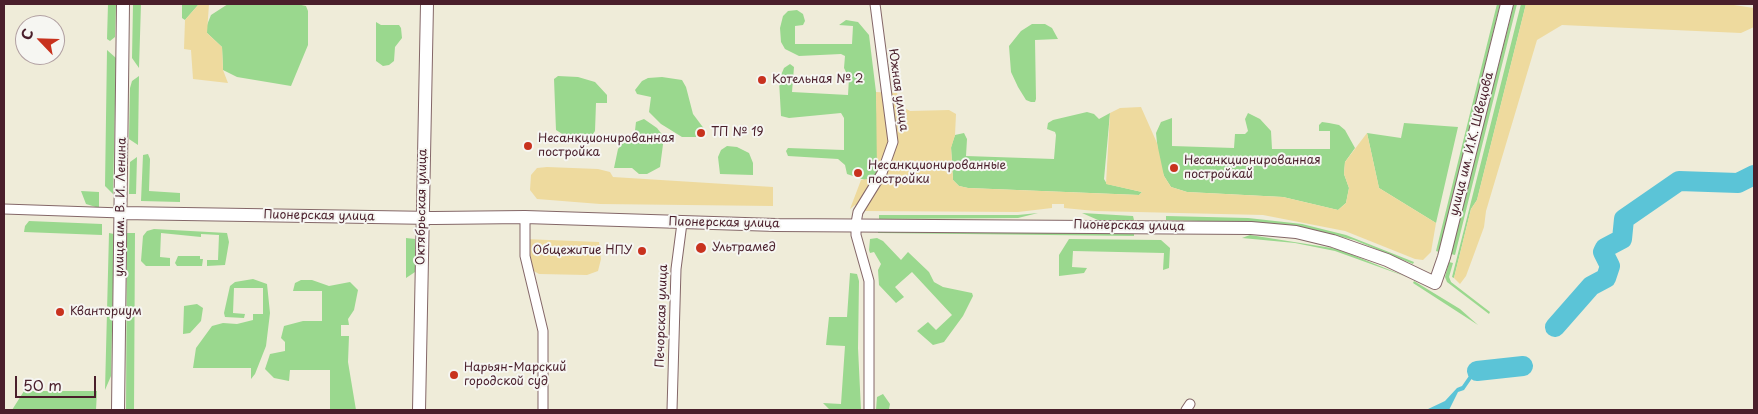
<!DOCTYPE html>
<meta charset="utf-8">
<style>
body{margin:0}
#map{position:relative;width:1758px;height:414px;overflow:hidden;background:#efecd9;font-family:"Playpen Sans",sans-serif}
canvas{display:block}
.frame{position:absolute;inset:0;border:5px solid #4a1f2b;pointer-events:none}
.north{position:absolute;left:15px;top:15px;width:50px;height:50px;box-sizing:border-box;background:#f6f6f2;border:1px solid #b1a0a2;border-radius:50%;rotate:294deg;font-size:14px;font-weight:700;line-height:20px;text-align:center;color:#4a1f2b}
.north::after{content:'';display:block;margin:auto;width:18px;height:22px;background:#c8321e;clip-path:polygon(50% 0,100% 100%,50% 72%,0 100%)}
.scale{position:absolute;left:15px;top:376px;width:81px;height:22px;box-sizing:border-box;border:2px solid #4a1f2b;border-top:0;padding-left:6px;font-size:15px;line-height:18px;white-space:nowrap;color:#4a1f2b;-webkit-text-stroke:4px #f6f6f2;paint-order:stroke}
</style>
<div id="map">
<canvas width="1758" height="414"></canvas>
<div class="frame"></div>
<div class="north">С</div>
<div class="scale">50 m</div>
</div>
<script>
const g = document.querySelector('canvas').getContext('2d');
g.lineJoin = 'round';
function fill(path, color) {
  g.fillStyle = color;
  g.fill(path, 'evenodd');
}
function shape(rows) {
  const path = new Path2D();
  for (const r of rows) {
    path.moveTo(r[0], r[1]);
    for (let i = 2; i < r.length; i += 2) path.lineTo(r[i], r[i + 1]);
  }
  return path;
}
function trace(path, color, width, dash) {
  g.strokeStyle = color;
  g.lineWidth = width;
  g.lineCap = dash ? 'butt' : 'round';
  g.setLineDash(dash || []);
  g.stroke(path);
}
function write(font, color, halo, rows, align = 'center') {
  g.font = font + ' "Playpen Sans",sans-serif';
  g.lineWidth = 4;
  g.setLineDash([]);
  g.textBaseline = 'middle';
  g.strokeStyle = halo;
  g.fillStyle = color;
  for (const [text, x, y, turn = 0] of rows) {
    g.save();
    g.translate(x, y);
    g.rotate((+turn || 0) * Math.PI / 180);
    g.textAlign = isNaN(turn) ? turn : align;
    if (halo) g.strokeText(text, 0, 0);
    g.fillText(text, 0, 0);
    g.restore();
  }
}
const green = shape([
 [108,4,116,4,115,37,110,41,107,39],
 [133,4,141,4,139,68,132,58],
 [182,4,199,4,185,20,182,18],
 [228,4,297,4,306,6,308,11,308,45,291,86,237,77,223,70,222,47,207,33,207,25,211,15],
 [1497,4,1500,4,1439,252,1436,251],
 [1514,4,1517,4,1455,255,1451,254],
 [1521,4,1526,4,1477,200,1471,209,1454,278,1452,277],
 [797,10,803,14,805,21,803,25,795,26,795,44,852,44,853,26,839,25,846,20,858,22,869,35,876,92,879,160,877,173,873,178,865,180,847,174,845,165,838,159,788,156,786,151,788,148,844,150,844,118,841,113,789,118,781,116,779,80,784,68,790,64,794,67,792,92,848,95,849,78,844,68,845,56,841,54,799,56,785,49,781,42,780,28,783,16,788,11],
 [376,22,381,25,399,25,401,28,402,38,395,47,394,61,389,65,383,66,376,61],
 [1032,24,1045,24,1052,28,1058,39,1035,40,1036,99,1035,102,1031,102,1026,100,1018,87,1011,72,1009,46,1021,31],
 [107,50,116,58,113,194,105,186],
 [139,76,138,145,129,139,130,88,132,81],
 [558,76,578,77,595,82,607,95,607,103,596,103,595,131,593,134,564,135,556,130,554,79],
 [662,77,682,80,686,87,693,114,705,130,696,130,696,137,682,137,661,124,649,112,651,97,637,94,635,90,642,81,648,78],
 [1087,112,1094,114,1099,119,1110,113,1104,179,1107,184,1142,192,1139,195,968,188,959,186,953,180,951,147,955,135,964,133,967,139,966,156,1054,159,1056,135,1055,132,1047,129,1048,123,1053,120],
 [1248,113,1260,119,1271,131,1272,149,1330,149,1330,131,1319,131,1319,125,1322,122,1329,123,1339,125,1345,130,1355,148,1345,162,1344,174,1349,188,1346,203,1338,210,1283,197,1187,192,1171,187,1164,176,1159,162,1156,133,1161,122,1172,118,1172,146,1234,148,1235,134,1245,134,1248,131,1245,119],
 [644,119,657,128,664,137,660,167,647,174,639,174,632,168,614,168,618,149,622,144,634,139,636,122],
 [1404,123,1458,127,1436,223,1379,188,1367,133,1401,138],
 [727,146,737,147,749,153,753,163,753,175,720,174,718,157,721,150],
 [148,154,150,159,149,191,180,193,180,202,141,201,143,155],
 [137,157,136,194,129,194,130,162],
 [81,191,99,192,99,208,86,204],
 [1038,213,1018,218,879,219,879,215,1018,215],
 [1082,213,1133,216,1134,220,1098,220],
 [1166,216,1248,218,1302,224,1346,235,1414,262,1413,264,1354,240,1319,231,1264,223,1166,220],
 [29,221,102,224,102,235,24,232,25,226],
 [154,229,227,233,229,242,225,265,207,266,207,260,218,260,219,235,201,234,201,237,161,233,160,257,170,258,170,266,146,266,141,261,143,236,147,231],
 [878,230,1134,233,1134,236,878,233],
 [109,233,114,234,111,376,105,390],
 [127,233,135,233,134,410,126,410],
 [1250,235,1338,249,1407,277,1335,251,1295,243,1242,238],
 [406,238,415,239,415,272,406,278],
 [877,238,883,241,901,260,908,252,929,272,934,282,943,287,972,293,973,296,963,316,944,342,933,345,917,331,928,322,936,330,952,315,912,272,895,287,904,297,896,303,879,285,878,270,881,264,874,252,870,253,869,250,870,239],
 [1069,239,1161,240,1170,248,1169,268,1163,270,1164,253,1073,251,1072,267,1087,268,1084,273,1059,276,1059,255],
 [178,256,200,256,200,259,203,259,202,266,177,266,175,263],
 [1449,262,1453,263,1449,277,1451,282,1490,312,1489,314,1447,282,1445,277],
 [850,273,857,274,859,281,858,348,861,410,830,410,823,403,841,404,845,346,826,345,829,317,847,317],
 [253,279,267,284,270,313,266,346,255,374,251,379,251,368,193,368,196,348,212,326,223,323,237,324,253,320,253,314,263,314,263,288,234,288,233,313,245,314,244,318,225,317,224,313,230,286,235,282],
 [301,280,312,280,329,286,350,282,358,290,354,310,348,319,349,325,341,325,341,336,349,336,348,362,356,410,330,410,330,370,290,370,289,381,274,378,265,369,270,354,285,351,285,342,281,338,284,326,303,321,322,321,322,291,293,291,295,283],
 [1414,281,1460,309,1478,325,1413,283],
 [197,304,203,308,201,321,190,333,183,334,184,306],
 [24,391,97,391,96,410,12,410],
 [883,394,890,404,889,409,876,410,877,397]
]);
const sand = shape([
 [199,4,209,4,207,33,222,47,223,70,228,83,193,79,191,50,184,49,185,20],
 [1526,4,1727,4,1754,8,1754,27,1741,33,1562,25,1537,40,1486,211,1484,227,1466,276,1460,284,1454,278,1471,209,1477,200],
 [876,92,897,93,901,106,910,111,949,110,956,114,955,135,951,148,953,180,959,186,968,188,1139,195,1142,192,1106,184,1110,113,1120,108,1141,107,1157,143,1164,176,1171,187,1187,192,1283,197,1338,210,1346,203,1349,188,1344,174,1345,162,1367,133,1379,188,1436,223,1431,252,1423,260,1415,259,1345,231,1263,215,1095,211,1064,208,1064,204,1052,204,1052,208,1018,212,865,211,864,205,855,205,850,209,861,180,873,178,877,173],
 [547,167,598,169,610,172,613,177,773,187,773,206,600,204,537,199,530,190,531,175,537,168],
 [524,239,599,242,601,259,598,271,587,275,539,274,532,270]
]);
const water = shape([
 [1477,371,1464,390,1458,392,1449,410,1426,410,1445,401,1457,388,1462,386,1471,373]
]);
const river = shape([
 [1555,327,1591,286,1606,278,1610,266,1603,252,1605,248,1622,239,1624,219,1679,181,1738,183,1754,175],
 [1477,371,1523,366]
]);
const street = shape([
 [4,209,122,213],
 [525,217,525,256,543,331,543,410],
 [672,410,676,269,682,223],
 [869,410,869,281,856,235,856,223,858,212,882,173,893,142,875,4],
 [1186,410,1190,404]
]);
const secondary = shape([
 [122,213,434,218,525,217,776,225,1251,228,1296,232,1333,241,1387,260,1435,283,1444,257,1507,4],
 [118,410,123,4],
 [419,410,427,4]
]);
const markers = [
 [762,80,5,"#c8321e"],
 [701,133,5,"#c8321e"],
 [528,146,5,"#c8321e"],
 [1174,168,5,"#c8321e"],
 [858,173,5,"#c8321e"],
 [701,248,6,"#c8321e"],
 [642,251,5,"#c8321e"],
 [60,312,5,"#c8321e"],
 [454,375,5,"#c8321e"]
];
const poiNames = [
 ["Котельная № 2",772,80],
 ["ТП № 19",711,133],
 ["Несанкционированная",538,139],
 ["постройка",538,153],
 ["Несанкционированная",1184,161],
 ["постройкай",1184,175],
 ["Несанкционированные",868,166],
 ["постройки",868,180],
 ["Ультрамед",712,248],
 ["Общежитие НПУ",632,251,"right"],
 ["Кванториум",70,312],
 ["Нарьян-Марский",464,368],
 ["городской суд",464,382]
];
const streetNames = [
 ["Южная улица",898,90,82],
 ["улица им. И.К. Швецова",1472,144,-76],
 ["улица им. В. И. Ленина",121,207,-89],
 ["Октябрьская улица",422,207,-89],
 ["Пионерская улица",319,216,1],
 ["Пионерская улица",724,223,1],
 ["Пионерская улица",1129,226,1],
 ["Печорская улица",662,316,-88]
];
fill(green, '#9ad88e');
fill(sand, '#eeda9e');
fill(water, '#5bc4d7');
trace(river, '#5bc4d7', 20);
trace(street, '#846768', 11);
trace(secondary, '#846768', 14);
trace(street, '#fff', 9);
trace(secondary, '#fff', 12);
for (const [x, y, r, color] of markers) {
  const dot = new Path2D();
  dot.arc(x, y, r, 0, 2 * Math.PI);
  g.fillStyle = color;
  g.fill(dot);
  trace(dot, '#f6f6f2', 2);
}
write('12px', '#4a1f2b', '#f6f6f2', poiNames, 'left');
write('12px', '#4a1f2b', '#f6f6f2', streetNames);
</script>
